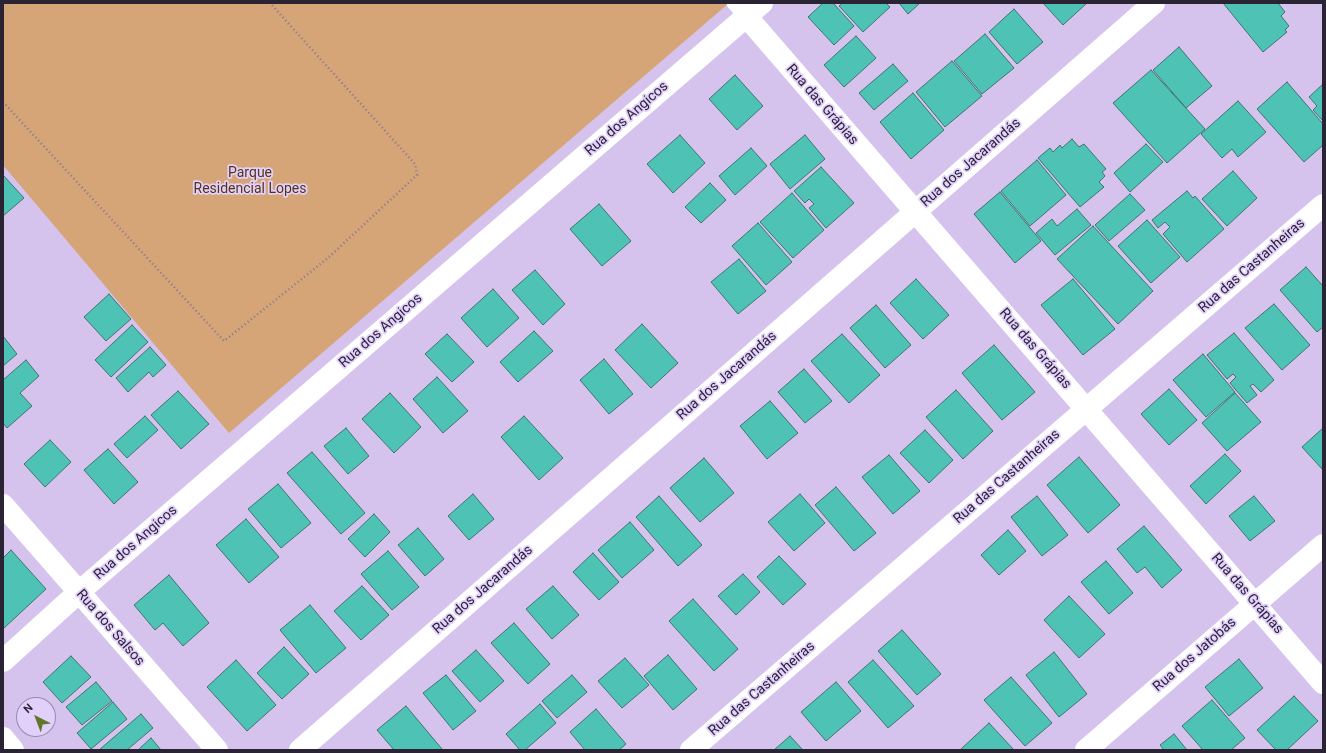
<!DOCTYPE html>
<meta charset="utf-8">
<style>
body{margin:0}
#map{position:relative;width:1326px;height:753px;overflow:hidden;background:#d5c3ee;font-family:Roboto,sans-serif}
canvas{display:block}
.frame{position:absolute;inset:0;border:4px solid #2a2333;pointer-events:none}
.north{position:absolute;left:16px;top:697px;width:40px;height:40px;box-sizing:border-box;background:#e2d0fc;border:1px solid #988bac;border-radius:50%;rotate:318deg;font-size:11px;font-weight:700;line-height:16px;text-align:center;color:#2a2333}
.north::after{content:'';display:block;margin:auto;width:14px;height:18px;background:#607729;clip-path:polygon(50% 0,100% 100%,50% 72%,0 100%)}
</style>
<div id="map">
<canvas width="1326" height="753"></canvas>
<div class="frame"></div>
<div class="north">N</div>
</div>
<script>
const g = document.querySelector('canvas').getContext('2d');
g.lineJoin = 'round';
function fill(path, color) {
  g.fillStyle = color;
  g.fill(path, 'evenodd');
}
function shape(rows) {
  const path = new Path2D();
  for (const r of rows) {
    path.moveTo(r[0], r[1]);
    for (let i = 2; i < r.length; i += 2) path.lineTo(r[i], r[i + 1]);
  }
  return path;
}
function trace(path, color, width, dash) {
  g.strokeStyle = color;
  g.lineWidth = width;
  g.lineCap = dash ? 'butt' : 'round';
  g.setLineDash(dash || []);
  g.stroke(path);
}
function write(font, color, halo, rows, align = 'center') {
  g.font = font + ' Roboto,sans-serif';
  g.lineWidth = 3.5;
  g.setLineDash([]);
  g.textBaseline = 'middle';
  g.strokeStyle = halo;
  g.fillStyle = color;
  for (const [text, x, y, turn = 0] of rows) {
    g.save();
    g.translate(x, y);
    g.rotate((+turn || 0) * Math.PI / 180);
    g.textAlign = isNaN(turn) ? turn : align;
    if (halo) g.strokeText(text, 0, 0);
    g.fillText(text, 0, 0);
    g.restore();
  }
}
const green = shape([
 [3,3,729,3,229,433,3,165]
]);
const building = shape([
 [823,3,833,3,854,26,834,45,808,17,823,3],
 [843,3,886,3,890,7,863,32,839,6,843,3],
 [899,3,920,3,908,14,899,3],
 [1043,3,1087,3,1063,25,1043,3],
 [1223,3,1278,3,1285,12,1281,16,1289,26,1285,30,1287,32,1263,52,1223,3],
 [1014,9,1043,42,1017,64,989,32,1014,9],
 [985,34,1014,68,982,94,954,61,985,34],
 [856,36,876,58,844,87,824,65,856,36],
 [1179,47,1212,86,1186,108,1153,70,1179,47],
 [952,61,982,96,945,127,916,92,952,61],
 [893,64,908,81,874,110,859,93,893,64],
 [1151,70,1205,129,1167,163,1113,103,1151,70],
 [735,75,763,106,737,130,709,99,735,75],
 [1287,82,1323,124,1323,145,1304,162,1257,109,1287,82],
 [1323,84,1323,121,1313,110,1317,106,1309,97,1323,84],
 [913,93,944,130,911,159,880,122,913,93],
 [1238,101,1266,132,1238,157,1232,149,1222,158,1201,134,1238,101],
 [680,135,705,163,673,193,647,164,680,135],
 [805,135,825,159,790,189,770,164,805,135],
 [1072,139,1079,147,1084,144,1106,169,1102,172,1105,176,1099,182,1104,187,1080,207,1038,158,1050,148,1053,152,1060,145,1062,148,1072,139],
 [1146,144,1163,162,1130,192,1114,173,1146,144],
 [751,148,767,166,735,195,719,176,751,148],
 [1037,160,1066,195,1030,226,1001,191,1037,160],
 [821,167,854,203,826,228,809,208,814,204,809,199,805,203,794,191,821,167],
 [1233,171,1257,198,1227,226,1202,199,1233,171],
 [3,175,24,198,3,216,3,175],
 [710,183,726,200,701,223,685,207,710,183],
 [1187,191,1193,198,1195,196,1224,229,1187,262,1163,234,1170,227,1165,222,1158,228,1152,220,1187,191],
 [1000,192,1041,241,1015,263,974,214,1000,192],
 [792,193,824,230,793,258,760,222,792,193],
 [1130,194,1145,210,1109,241,1095,225,1130,194],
 [599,204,631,241,602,266,570,229,599,204],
 [1077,209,1091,225,1055,255,1036,233,1052,219,1057,226,1077,209],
 [1147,220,1180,257,1151,283,1118,246,1147,220],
 [758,223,792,262,766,285,732,246,758,223],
 [1093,226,1153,291,1118,324,1057,259,1093,226],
 [739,259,766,291,738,314,711,282,739,259],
 [1306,267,1323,286,1323,327,1317,332,1280,290,1306,267],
 [535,270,565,304,543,325,512,290,535,270],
 [916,279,949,315,923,339,890,303,916,279],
 [1073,279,1115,329,1083,355,1041,305,1073,279],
 [493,289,519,318,487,347,461,318,493,289],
 [109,294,131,319,106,341,84,317,109,294],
 [1274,304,1310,345,1282,370,1245,328,1274,304],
 [876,305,911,345,885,368,850,328,876,305],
 [642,324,678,363,651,388,615,350,642,324],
 [132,325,148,342,111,377,95,360,132,325],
 [534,331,553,351,518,382,500,362,534,331],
 [1234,333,1274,380,1261,392,1253,384,1250,386,1257,395,1247,403,1230,383,1236,377,1233,374,1227,379,1207,355,1234,333],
 [447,334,474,362,452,382,425,354,447,334],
 [842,334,880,375,849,403,811,361,842,334],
 [3,336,17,354,3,366,3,336],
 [994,345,1035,392,1002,420,962,373,994,345],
 [150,347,166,365,153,377,149,372,128,392,116,378,150,347],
 [1203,354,1235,392,1206,417,1173,380,1203,354],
 [604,359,633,394,609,414,580,380,604,359],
 [26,360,39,376,20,393,32,406,7,428,3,423,3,380,26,360],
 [804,369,832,401,805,423,778,392,804,369],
 [437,377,468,411,443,433,413,399,437,377],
 [1169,389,1197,420,1169,445,1141,414,1169,389],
 [956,390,993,431,963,459,926,417,956,390],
 [178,391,209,424,181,449,151,415,178,391],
 [390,393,421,427,394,453,362,419,390,393],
 [1235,393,1261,422,1227,451,1202,423,1235,393],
 [770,401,798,433,767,459,740,426,770,401],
 [145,416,158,430,127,458,114,444,145,416],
 [524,416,563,458,539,480,501,437,524,416],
 [346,428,369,456,348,474,324,446,346,428],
 [1323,428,1323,470,1302,447,1323,428],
 [925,430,953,460,929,483,900,453,925,430],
 [50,440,71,462,45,487,24,464,50,440],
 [108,449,138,482,114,504,84,470,108,449],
 [312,452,365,513,341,534,287,473,312,452],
 [1225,454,1241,471,1206,504,1190,486,1225,454],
 [889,455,920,491,893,514,862,477,889,455],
 [1079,457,1120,505,1088,533,1047,485,1079,457],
 [704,458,734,493,700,522,670,488,704,458],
 [278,484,311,523,281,548,248,509,278,484],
 [836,487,876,533,854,551,815,505,836,487],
 [473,494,494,519,469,540,448,516,473,494],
 [800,494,825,523,794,551,768,522,800,494],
 [659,496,702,545,678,566,636,517,659,496],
 [1037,496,1068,535,1042,556,1011,517,1037,496],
 [1254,496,1275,521,1250,541,1229,516,1254,496],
 [374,514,390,532,365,557,348,539,374,514],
 [246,519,279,557,249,583,216,545,246,519],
 [630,522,654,550,622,578,598,550,630,522],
 [1144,526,1182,570,1162,588,1145,567,1137,573,1117,549,1144,526],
 [418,528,444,559,425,576,398,545,418,528],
 [1008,530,1026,551,999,575,981,555,1008,530],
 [11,550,46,589,3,629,3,558,11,550],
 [388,551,419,587,392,610,361,574,388,551],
 [593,553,619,582,599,600,573,572,593,553],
 [779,556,806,584,783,605,757,577,779,556],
 [1106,561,1133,593,1109,614,1081,582,1106,561],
 [743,574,760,592,736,615,718,596,743,574],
 [169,575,209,623,183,646,163,623,155,630,134,605,169,575],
 [362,586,389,615,361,640,334,611,362,586],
 [553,586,579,615,552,639,526,609,553,586],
 [1069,596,1105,634,1079,658,1044,620,1069,596],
 [693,599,738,649,714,671,669,621,693,599],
 [310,605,346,648,316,673,280,630,310,605],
 [514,623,550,664,528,684,491,643,514,623],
 [902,630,941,674,917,695,878,651,902,630],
 [284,647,309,674,282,699,257,673,284,647],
 [476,650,504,681,480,702,452,671,476,650],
 [1054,652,1087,694,1059,717,1026,675,1054,652],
 [668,655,697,689,673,710,644,676,668,655],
 [71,656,91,677,62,703,43,682,71,656],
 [625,658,649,685,622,708,598,681,625,658],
 [1239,659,1263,688,1229,716,1205,687,1239,659],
 [236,660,276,705,247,731,207,687,236,660],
 [873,660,914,706,888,728,848,682,873,660],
 [446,675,476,711,453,730,423,693,446,675],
 [572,675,587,692,557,718,542,701,572,675],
 [1011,677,1052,723,1025,746,984,700,1011,677],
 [96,682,112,701,82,725,66,707,96,682],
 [836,682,861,711,826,741,801,712,836,682],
 [1294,696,1318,721,1287,750,1276,750,1257,730,1294,696],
 [1212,700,1245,738,1231,750,1203,750,1182,726,1212,700],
 [113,702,127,719,91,749,77,733,113,702],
 [540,704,556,723,525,750,520,750,506,734,540,704],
 [406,706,442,749,441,750,394,750,377,730,406,706],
 [596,709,626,744,619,750,585,750,570,732,596,709],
 [141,714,153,728,127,750,99,750,141,714],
 [989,723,1014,750,960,750,989,723],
 [1174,734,1187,750,1164,750,1160,745,1174,734],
 [790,736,803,750,774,750,790,736],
 [151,738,161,750,138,750,151,738]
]);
const path = shape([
 [3,102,224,341,328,258,417,175,415,164,270,3]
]);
const service = shape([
 [734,3,746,16]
]);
const minor = shape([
 [746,16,1323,683],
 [3,505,217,750],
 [3,661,79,592,762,3],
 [3,738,13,750],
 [300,750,1154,3],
 [691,750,1323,205],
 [1086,750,1323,545]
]);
const streetNames = [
 ["Rua das Grápias",822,105,49],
 ["Rua dos Angicos",627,119,-41],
 ["Rua dos Jacarandás",971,163,-41],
 ["Rua das Castanheiras",1252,266,-41],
 ["Rua dos Angicos",381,331,-41],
 ["Rua das Grápias",1035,349,49],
 ["Rua dos Jacarandás",727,376,-41],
 ["Rua das Castanheiras",1007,477,-41],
 ["Rua dos Angicos",136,543,-41],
 ["Rua dos Jacarandás",483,590,-41],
 ["Rua das Grápias",1247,594,49],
 ["Rua dos Salsos",110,628,49],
 ["Rua dos Jatobás",1195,655,-41],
 ["Rua das Castanheiras",762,689,-41]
];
const parkNames = [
 ["Parque",250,173],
 ["Residencial Lopes",250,189]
];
fill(green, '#d5a477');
fill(building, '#4ec3b5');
trace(building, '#3c756d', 1);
trace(path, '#837694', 2.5, [1, 3]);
trace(service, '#fff', 15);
trace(minor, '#fff', 22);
write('14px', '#2a2333', '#e2d0fc', streetNames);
write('14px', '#553514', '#e2d0fc', parkNames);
</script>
